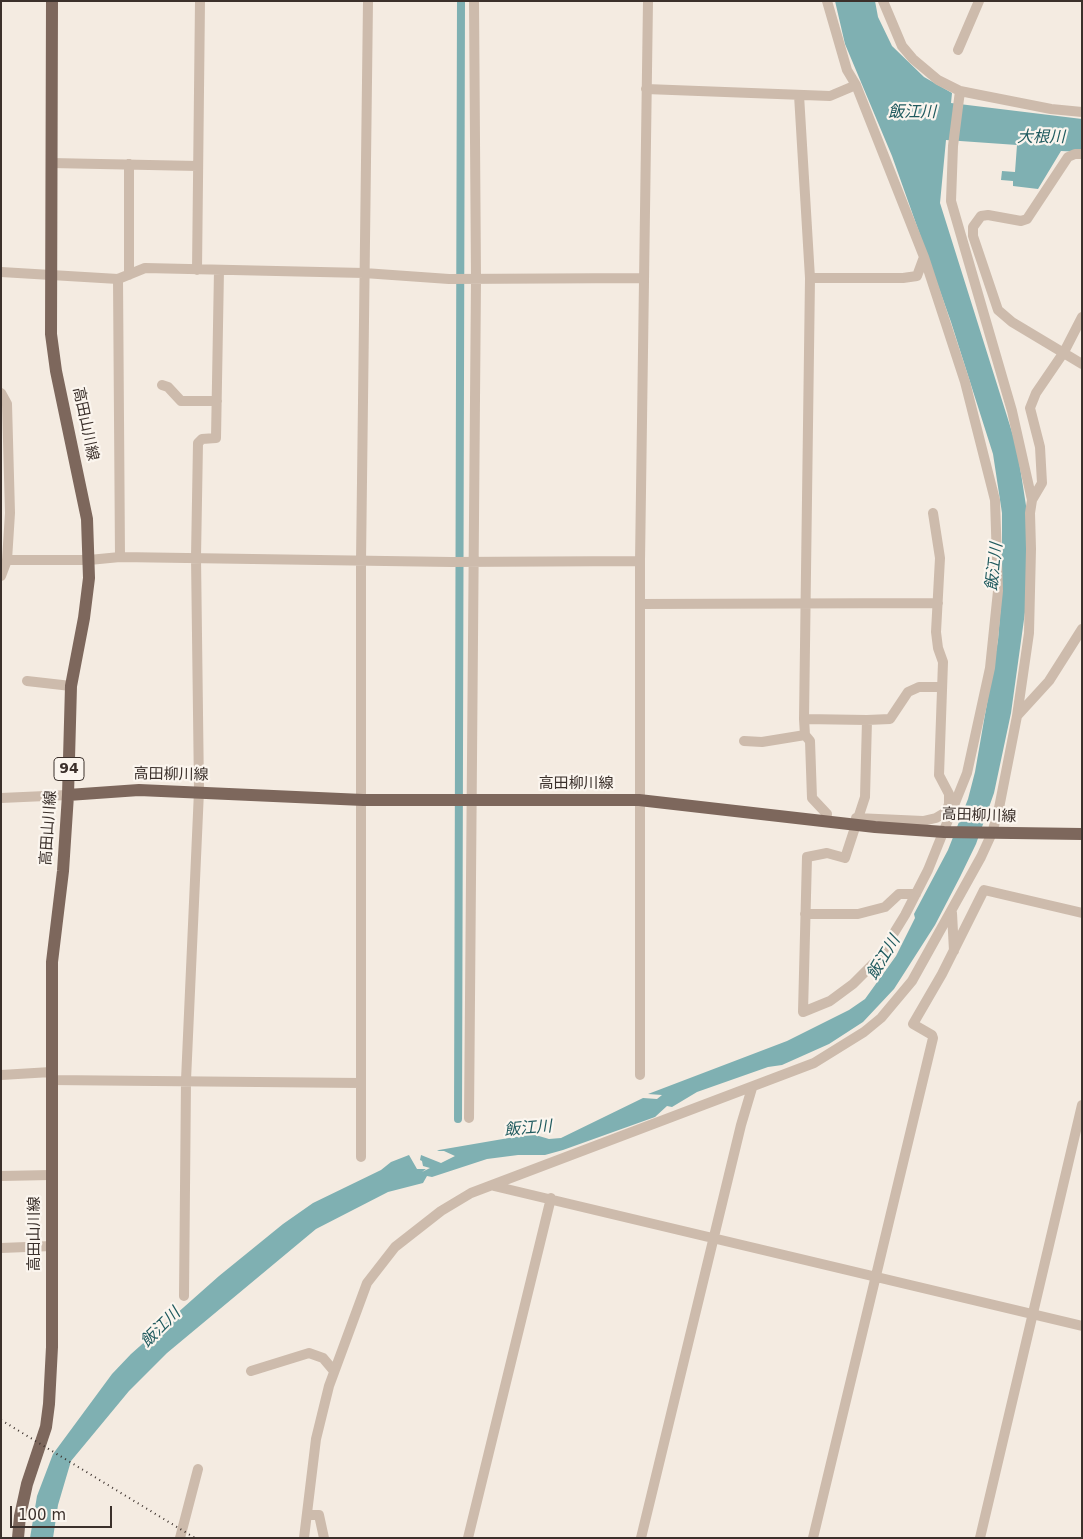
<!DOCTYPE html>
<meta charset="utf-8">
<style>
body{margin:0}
#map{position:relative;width:1083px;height:1539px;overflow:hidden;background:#f4ebe1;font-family:"DejaVu Sans",sans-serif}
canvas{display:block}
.frame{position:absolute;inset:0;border:2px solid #3b302b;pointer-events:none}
.scale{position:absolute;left:10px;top:1506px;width:102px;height:22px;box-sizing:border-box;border:2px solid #3b302b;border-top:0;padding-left:6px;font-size:15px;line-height:18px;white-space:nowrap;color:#3b302b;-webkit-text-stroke:4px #fbf5ee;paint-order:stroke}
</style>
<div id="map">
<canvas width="1083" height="1539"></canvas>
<div class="frame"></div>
<div class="scale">100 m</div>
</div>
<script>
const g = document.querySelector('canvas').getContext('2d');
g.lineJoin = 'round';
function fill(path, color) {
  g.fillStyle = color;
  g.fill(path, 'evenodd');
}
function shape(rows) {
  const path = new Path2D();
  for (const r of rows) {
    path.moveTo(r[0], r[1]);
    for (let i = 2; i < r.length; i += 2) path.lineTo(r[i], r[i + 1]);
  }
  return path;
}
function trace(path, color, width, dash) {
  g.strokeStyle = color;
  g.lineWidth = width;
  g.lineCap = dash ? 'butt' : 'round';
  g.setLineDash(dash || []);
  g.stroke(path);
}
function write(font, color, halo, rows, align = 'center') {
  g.font = font + ' "DejaVu Sans","Noto Sans JP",sans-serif';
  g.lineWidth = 4.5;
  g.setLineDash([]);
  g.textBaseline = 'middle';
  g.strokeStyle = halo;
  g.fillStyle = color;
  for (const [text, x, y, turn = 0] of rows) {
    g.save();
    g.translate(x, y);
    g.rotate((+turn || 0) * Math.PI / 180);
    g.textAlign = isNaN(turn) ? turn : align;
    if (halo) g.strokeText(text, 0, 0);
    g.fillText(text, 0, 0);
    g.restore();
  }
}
const water = shape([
 [835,1,875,1,878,17,892,46,924,77,952,93,951,103,1082,119,1082,152,1061,151,1038,189,1013,186,1013,181,1001,180,1002,171,1015,172,1017,145,946,140,940,203,1017,448,1027,512,1026,605,1011,713,994,793,976,844,960,877,935,925,894,989,863,1022,829,1044,782,1065,768,1067,697,1092,672,1107,667,1106,655,1117,563,1150,545,1155,518,1155,487,1159,432,1177,427,1176,423,1183,388,1192,316,1229,167,1353,129,1391,71,1461,58,1505,53,1538,30,1538,37,1496,53,1454,112,1374,131,1354,219,1276,283,1224,313,1203,381,1170,391,1162,409,1155,417,1169,426,1169,422,1172,430,1168,423,1166,422,1161,420,1160,421,1155,441,1163,455,1156,444,1151,437,1151,439,1150,532,1134,549,1139,561,1138,643,1098,657,1099,662,1095,648,1094,787,1041,849,1010,865,999,896,956,915,918,914,914,948,850,968,799,975,772,998,640,1002,590,1002,513,993,454,951,322,892,156,845,44]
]);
const canal = shape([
 [458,1119,461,1]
]);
const minor = shape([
 [883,1,902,46,913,59,938,80,960,91,980,95,1051,109,1082,112],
 [958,50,979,1],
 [646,89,830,96,856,85],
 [960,91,953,146,951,201,1012,411,1032,500],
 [799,95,810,278,804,719,867,720,865,797,845,858,827,853,807,857,803,1012,830,1001,853,984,878,959,905,915,928,870,967,773,990,668,998,591,995,500,965,382,924,257,856,85,847,70,827,1],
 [1082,154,1075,154,1068,157,1027,219,1021,221,988,215,981,216,973,227,973,236,998,310,1012,322,1082,364],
 [51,163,198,166],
 [197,270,200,1],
 [1,272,118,279,145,268,364,273,449,279,644,278],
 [129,275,129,164],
 [810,278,903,278,917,276,924,257],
 [118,279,120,557],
 [162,385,168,387,181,401,217,401],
 [1,393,7,404,10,513,7,560,1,576],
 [7,560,89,560,120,557,452,562,640,561],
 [640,604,938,603],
 [27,681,71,686],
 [1017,716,1049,681,1082,629],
 [804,719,805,735,810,741,812,798,827,814,826,822],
 [867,720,890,719,908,692,919,687,941,687],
 [744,741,762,742,805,735],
 [1,798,68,795],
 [856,818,923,821,936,818,946,812,949,804,949,794,939,775,943,662,938,648,936,632,940,558,933,513],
 [952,913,954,951],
 [805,914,858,914,885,907,899,894,916,894],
 [1,1075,51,1072],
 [640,1075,640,561,648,1],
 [51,1080,361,1083],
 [469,1118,476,279,474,1],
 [361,1157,361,561,368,1],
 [1,1176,51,1175],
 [494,1186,1082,1326],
 [1,1248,52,1246],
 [184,1296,186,1080,199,791,196,557,198,443,202,439,216,438,219,270],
 [251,1371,309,1353,323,1358,334,1371],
 [307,1515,319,1515,324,1538],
 [180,1538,198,1469],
 [304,1538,316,1439,329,1386,367,1283,395,1247,441,1211,471,1193,814,1063,864,1032,881,1018,912,981,981,857,992,833,999,808,1017,716,1029,633,1031,549,1030,513,1032,500,1042,483,1040,447,1030,408,1036,393,1064,352,1082,317],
 [468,1538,551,1198],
 [641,1538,741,1125,752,1088],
 [813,1538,933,1038,932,1035,913,1024,942,974,984,890,1082,913],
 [980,1538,1082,1105]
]);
const major = shape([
 [68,795,139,790,363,800,639,800,875,827,944,832,1082,834],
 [18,1538,20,1516,27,1484,46,1427,49,1404,52,1347,52,962,63,871,68,795,71,686,84,618,89,578,87,519,56,371,51,334,52,1]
]);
const rail = shape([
 [1,1420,195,1538]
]);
const shields = [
 [69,769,30]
];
const shieldNames = [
 ["94",69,769]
];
const streetNames = [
 ["高田山川線",85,424,78],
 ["高田柳川線",171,775,1],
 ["高田柳川線",576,784],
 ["高田柳川線",979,816,2],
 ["高田山川線",49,828,-86],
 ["高田山川線",35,1234,-90]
];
const waterNames = [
 ["飯江川",912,113],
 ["大根川",1041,138],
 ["飯江川",995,567,-84],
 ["飯江川",884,958,-59],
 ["飯江川",528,1129,-5],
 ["飯江川",161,1328,-45]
];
fill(water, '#7fb0b2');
trace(canal, '#7fb0b2', 8);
trace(minor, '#cdbbac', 10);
trace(major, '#7d675c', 12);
trace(rail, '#3b302b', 2, [1, 4]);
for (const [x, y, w] of shields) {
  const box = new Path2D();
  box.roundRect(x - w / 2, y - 11.5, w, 23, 4);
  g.fillStyle = '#fbf5ee';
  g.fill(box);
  trace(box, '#3b302b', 1);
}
write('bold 14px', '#3b302b', null, shieldNames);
write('15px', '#3b302b', '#fbf5ee', streetNames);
write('italic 16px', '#1f5a5e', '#fbf5ee', waterNames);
</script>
